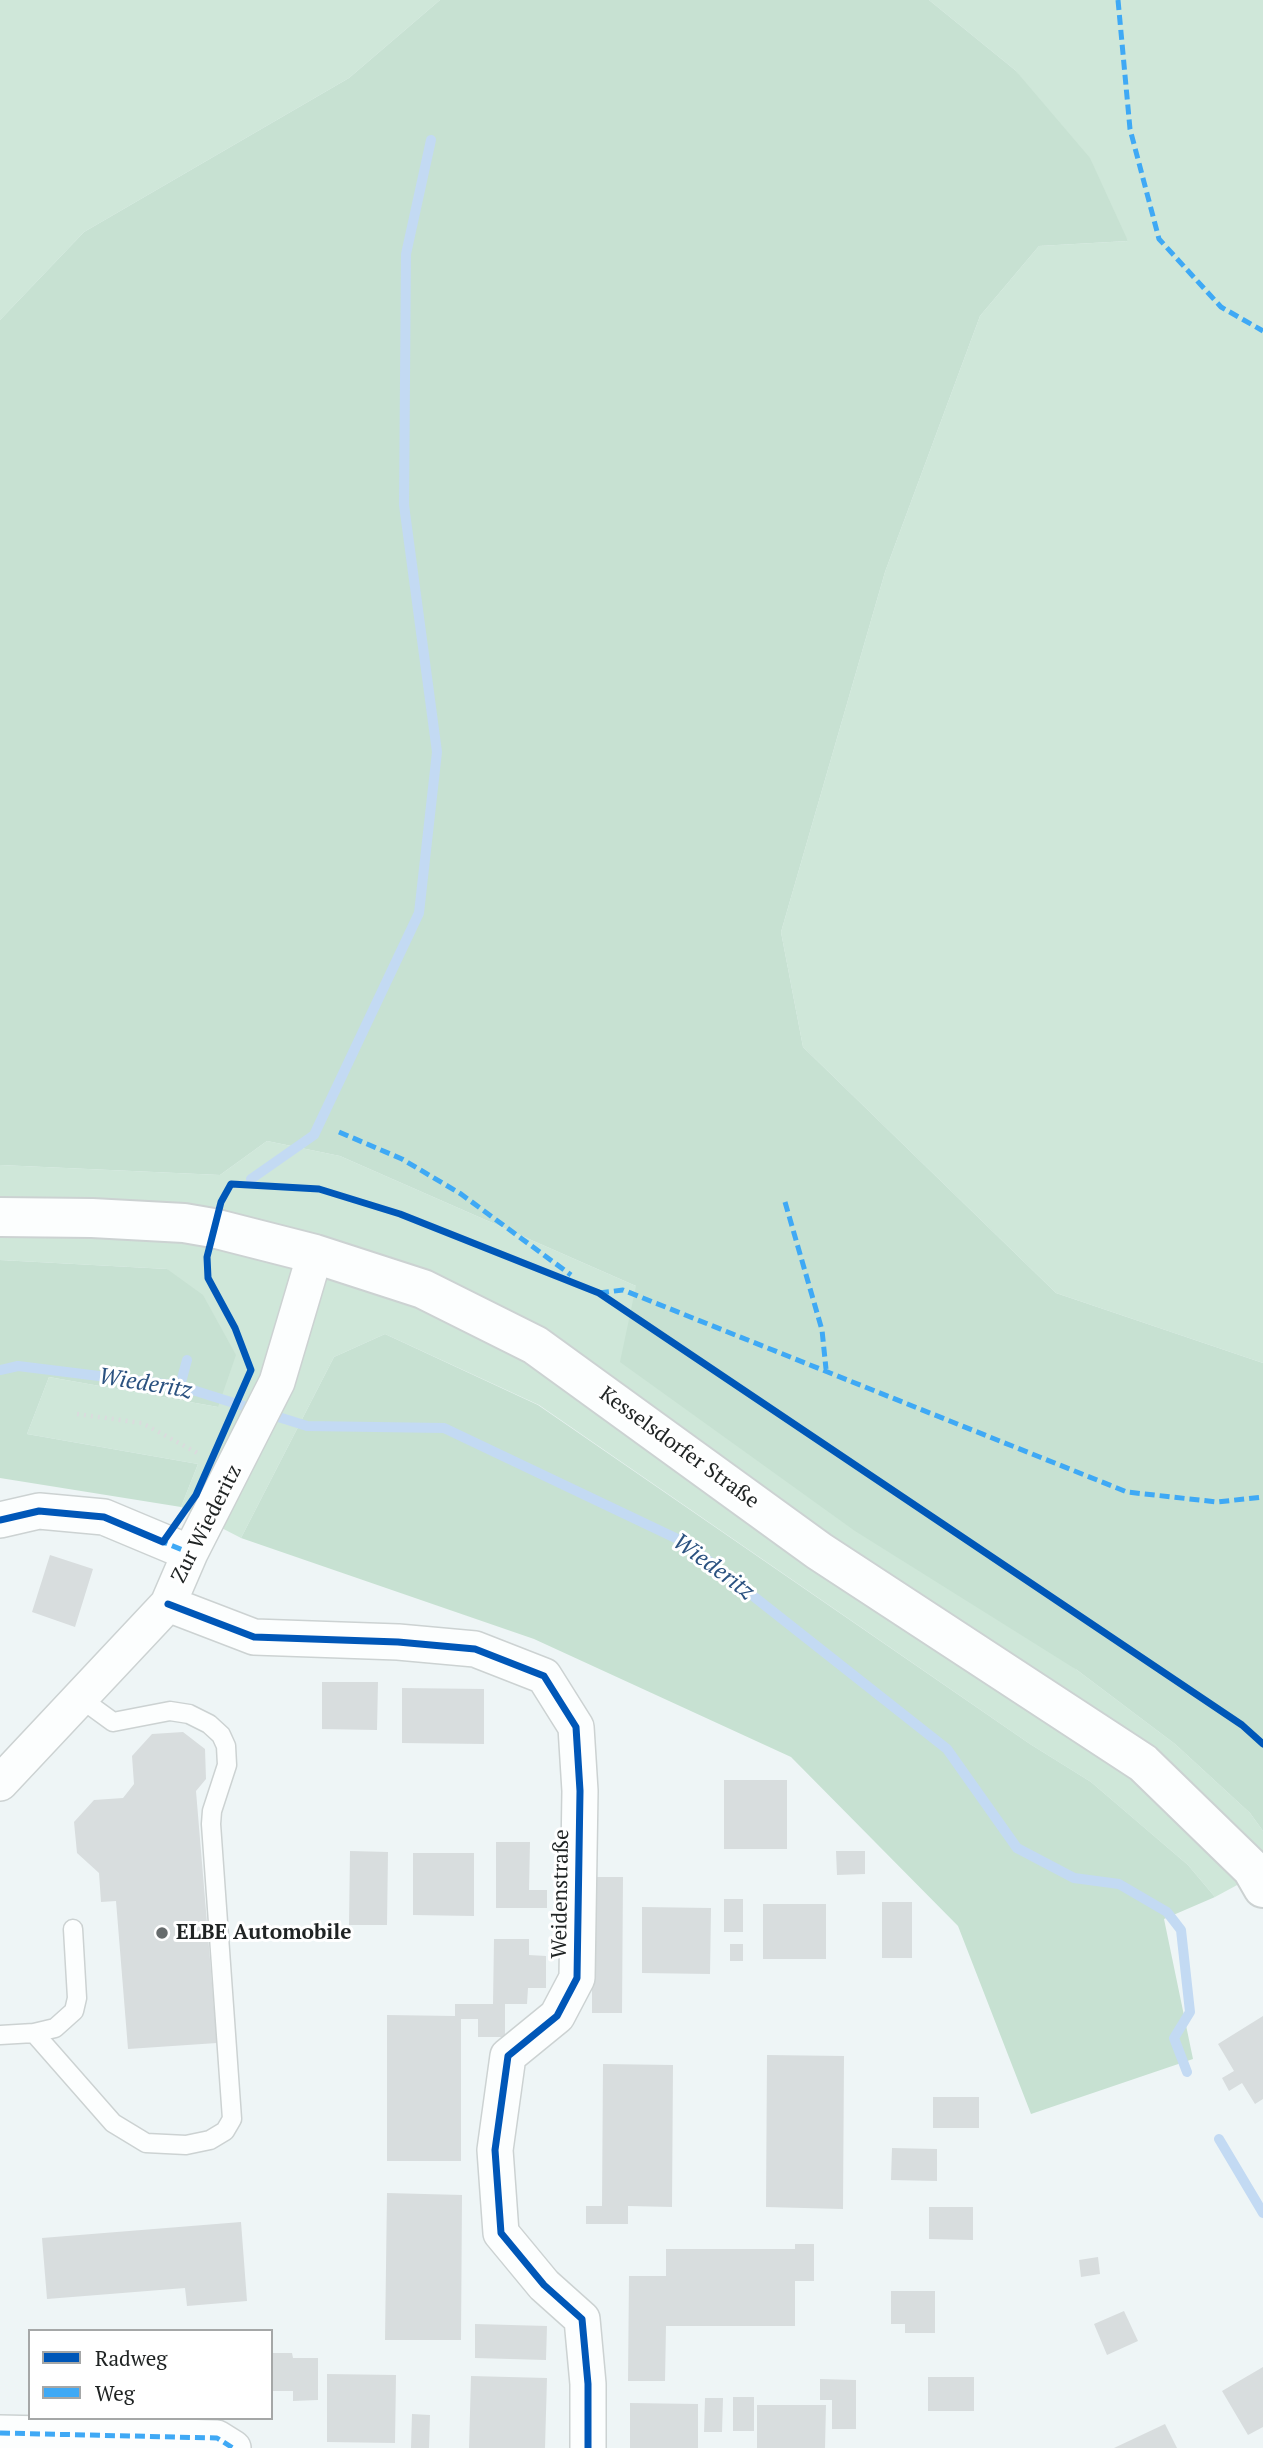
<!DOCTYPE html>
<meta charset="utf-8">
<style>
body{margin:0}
#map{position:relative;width:1263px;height:2448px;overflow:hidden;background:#eef5f6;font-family:"PT Serif",serif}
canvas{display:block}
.legend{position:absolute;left:28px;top:2329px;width:245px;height:91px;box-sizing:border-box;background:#fff;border:2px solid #a5a7a7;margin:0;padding:9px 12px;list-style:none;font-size:21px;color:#1f2323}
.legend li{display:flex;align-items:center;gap:14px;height:35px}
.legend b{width:35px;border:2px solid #a5a7a7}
</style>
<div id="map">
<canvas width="1263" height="2448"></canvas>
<ul class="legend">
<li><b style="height:9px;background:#0057b8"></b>Radweg</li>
<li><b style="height:9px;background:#3fa9f5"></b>Weg</li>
</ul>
</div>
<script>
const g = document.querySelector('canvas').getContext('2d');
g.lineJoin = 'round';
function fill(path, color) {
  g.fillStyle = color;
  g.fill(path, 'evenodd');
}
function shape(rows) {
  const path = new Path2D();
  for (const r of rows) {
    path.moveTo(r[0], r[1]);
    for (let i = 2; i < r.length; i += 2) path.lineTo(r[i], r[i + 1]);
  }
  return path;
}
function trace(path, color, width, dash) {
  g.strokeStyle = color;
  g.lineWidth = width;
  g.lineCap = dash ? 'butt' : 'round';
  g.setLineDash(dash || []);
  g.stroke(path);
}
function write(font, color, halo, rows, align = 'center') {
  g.font = font + ' "PT Serif",serif';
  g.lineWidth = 6;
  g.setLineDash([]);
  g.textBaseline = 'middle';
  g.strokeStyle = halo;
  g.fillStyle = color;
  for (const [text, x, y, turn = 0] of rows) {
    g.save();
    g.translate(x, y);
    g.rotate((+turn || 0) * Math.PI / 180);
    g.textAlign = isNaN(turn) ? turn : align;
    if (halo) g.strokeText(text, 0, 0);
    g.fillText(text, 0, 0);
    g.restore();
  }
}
const green = shape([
 [0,0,440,0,349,78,84,232,0,320],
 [929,0,1263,0,1263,1363,1056,1293,803,1047,781,932,885,572,980,316,1039,246,1128,241,1015,70],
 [267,1141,340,1156,636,1286,1077,1670,1175,1744,1250,1813,1263,1831,1263,1871,1215,1897,1188,1865,1091,1782,1030,1744,539,1405,385,1334,334,1357,241,1538,181,1507,198,1464,27,1434,49,1377,218,1407,167,1269,0,1260,0,1165,220,1175]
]);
const forest = shape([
 [440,0,929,0,1015,70,1090,158,1128,241,1039,246,980,316,885,572,781,932,803,1047,1056,1293,1263,1363,1263,1831,1250,1813,1175,1744,1077,1670,855,1531,620,1362,636,1286,340,1156,267,1141,220,1175,0,1165,0,320,84,232,349,78],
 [0,1260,167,1269,203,1295,236,1355,218,1407,49,1377,27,1434,198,1464,181,1507,0,1478],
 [385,1334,538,1405,1030,1744,1091,1782,1188,1865,1215,1897,1164,1919,1193,2059,1031,2114,958,1926,791,1757,534,1639,241,1538,334,1357]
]);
const stream = shape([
 [251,1179,314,1135,419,913,437,752,404,505,406,254,431,140],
 [0,1370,18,1366,180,1386,307,1426,444,1428,686,1543,947,1749,1017,1848,1074,1878,1119,1884,1167,1912,1181,1930,1190,2012,1174,2038,1187,2072],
 [180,1386,187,1360],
 [1219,2139,1263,2213]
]);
const building = shape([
 [50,1555,93,1569,75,1627,32,1612],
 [322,1682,378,1682,377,1730,322,1729],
 [402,1688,484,1689,484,1744,402,1743],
 [183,1732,205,1749,206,1779,196,1791,217,2043,128,2049,116,1901,101,1902,99,1873,77,1853,74,1822,94,1800,123,1798,134,1784,132,1756,152,1734],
 [724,1780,787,1780,787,1849,724,1849],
 [496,1842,530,1842,529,1890,547,1890,547,1908,496,1908],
 [350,1851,388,1852,387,1925,349,1925],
 [836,1851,865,1851,865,1874,837,1875],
 [413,1853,474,1853,474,1916,413,1915],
 [592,1877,623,1877,622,2013,592,2013],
 [724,1899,743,1899,743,1932,724,1932],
 [882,1902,912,1902,912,1958,882,1958],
 [763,1904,826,1904,826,1959,763,1959],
 [642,1907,711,1908,710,1974,642,1973],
 [494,1939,529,1939,529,1955,546,1956,546,1988,528,1988,527,2004,505,2004,505,2037,478,2037,478,2019,461,2019,461,2161,387,2161,387,2015,455,2016,455,2004,493,2004],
 [730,1944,743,1944,743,1961,730,1961],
 [1263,2016,1263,2099,1255,2104,1242,2083,1229,2091,1222,2078,1234,2071,1218,2044],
 [767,2055,844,2056,843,2209,766,2207],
 [603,2064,673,2065,672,2207,628,2206,628,2224,586,2224,586,2206,602,2206],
 [933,2097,979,2097,979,2128,933,2128],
 [892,2148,937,2149,937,2181,891,2180],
 [387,2193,462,2195,461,2340,385,2340],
 [929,2207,973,2207,973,2240,929,2239],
 [241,2222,247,2301,187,2306,185,2288,47,2299,42,2238],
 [795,2244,814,2244,814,2281,795,2281,795,2326,666,2326,665,2381,628,2381,629,2276,666,2276,666,2249,795,2249],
 [1098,2257,1100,2274,1081,2277,1079,2260],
 [891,2291,935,2291,935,2333,905,2333,905,2324,891,2324],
 [1124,2311,1138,2341,1107,2355,1094,2324],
 [475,2324,547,2326,546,2360,475,2358],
 [271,2353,292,2353,293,2358,318,2358,318,2400,293,2401,293,2391,271,2391],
 [1263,2367,1263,2427,1248,2435,1222,2391],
 [327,2374,396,2375,395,2443,327,2442],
 [471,2376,547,2378,545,2448,469,2448],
 [928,2377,974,2377,974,2411,928,2411],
 [820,2379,856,2380,856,2429,832,2429,832,2400,820,2400],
 [733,2397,754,2397,754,2431,733,2431],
 [705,2398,723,2398,722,2432,704,2432],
 [630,2403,698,2404,698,2448,630,2448],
 [757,2405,826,2405,825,2448,757,2448],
 [412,2414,430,2415,429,2448,411,2448],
 [1165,2424,1177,2448,1114,2448]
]);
const path = shape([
 [77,1414,142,1423,201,1455]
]);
const lane = shape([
 [34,2033,113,2123,146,2143,186,2145,210,2140,225,2131,232,2119,211,1824,212,1811,227,1765,226,1746,221,1735,209,1724,189,1714,170,1711,113,1722,80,1698],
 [0,2035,34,2033,55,2028,74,2011,77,1998,73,1929]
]);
const street = shape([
 [0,1520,39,1511,104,1517,190,1553],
 [168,1604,254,1637,398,1642,475,1649,544,1676,576,1727,580,1791,577,1978,557,2016,508,2056,495,2150,501,2233,544,2285,582,2319,588,2384,588,2448],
 [0,1783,168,1604,190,1553,277,1382,315,1254],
 [0,2433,217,2438,233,2448]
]);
const secondary = shape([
 [0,1217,92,1218,184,1223,213,1228,315,1254,423,1289,535,1345,819,1551,1143,1763,1252,1869,1263,1888]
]);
const quiet = shape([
 [1118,0,1130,129,1159,239,1221,307,1263,331],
 [339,1132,402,1159,461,1194,571,1275],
 [785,1202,822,1330,826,1369],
 [599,1293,623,1290,1127,1492,1217,1502,1263,1497],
 [158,1540,190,1553],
 [0,2433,217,2438,233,2448]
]);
const cycleway = shape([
 [0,1520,39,1511,104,1517,163,1542,196,1495,251,1370,235,1328,208,1278,207,1257,221,1202,231,1184,319,1189,400,1214,599,1293,1242,1725,1263,1744],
 [168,1604,254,1637,398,1642,475,1649,544,1676,576,1727,580,1791,577,1978,557,2016,508,2056,495,2150,501,2233,544,2285,582,2319,588,2384,588,2448]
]);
const markers = [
 [162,1933,7,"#676c6d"]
];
const streetNames = [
 ["Kesselsdorfer Straße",679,1448,36],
 ["Zur Wiederitz",207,1524,-63],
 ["Weidenstraße",561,1894,-89]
];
const poiNames = [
 ["ELBE Automobile",176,1933]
];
const waterNames = [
 ["Wiederitz",145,1384,9],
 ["Wiederitz",713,1567,36]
];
fill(green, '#cfe7d9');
fill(forest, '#c7e1d2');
trace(stream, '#c3daf3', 10);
fill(building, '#d8ddde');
trace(lane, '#ccd2d2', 21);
trace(street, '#ccd2d2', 38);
trace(secondary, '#ccd2d2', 42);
trace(path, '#dadcdd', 4.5, [2, 5]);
trace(lane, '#fcfefe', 18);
trace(street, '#fcfefe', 35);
trace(secondary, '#fcfefe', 38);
trace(quiet, '#3fa9f5', 5, [10, 5]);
trace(cycleway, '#0057b8', 7);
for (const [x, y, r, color] of markers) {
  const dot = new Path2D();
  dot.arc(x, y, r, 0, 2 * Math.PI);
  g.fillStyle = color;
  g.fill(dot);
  trace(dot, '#fff', 2.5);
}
write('21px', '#1f2323', '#fff', streetNames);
write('bold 21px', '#1f2323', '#fff', poiNames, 'left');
write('italic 23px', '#2b5280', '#fff', waterNames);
</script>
